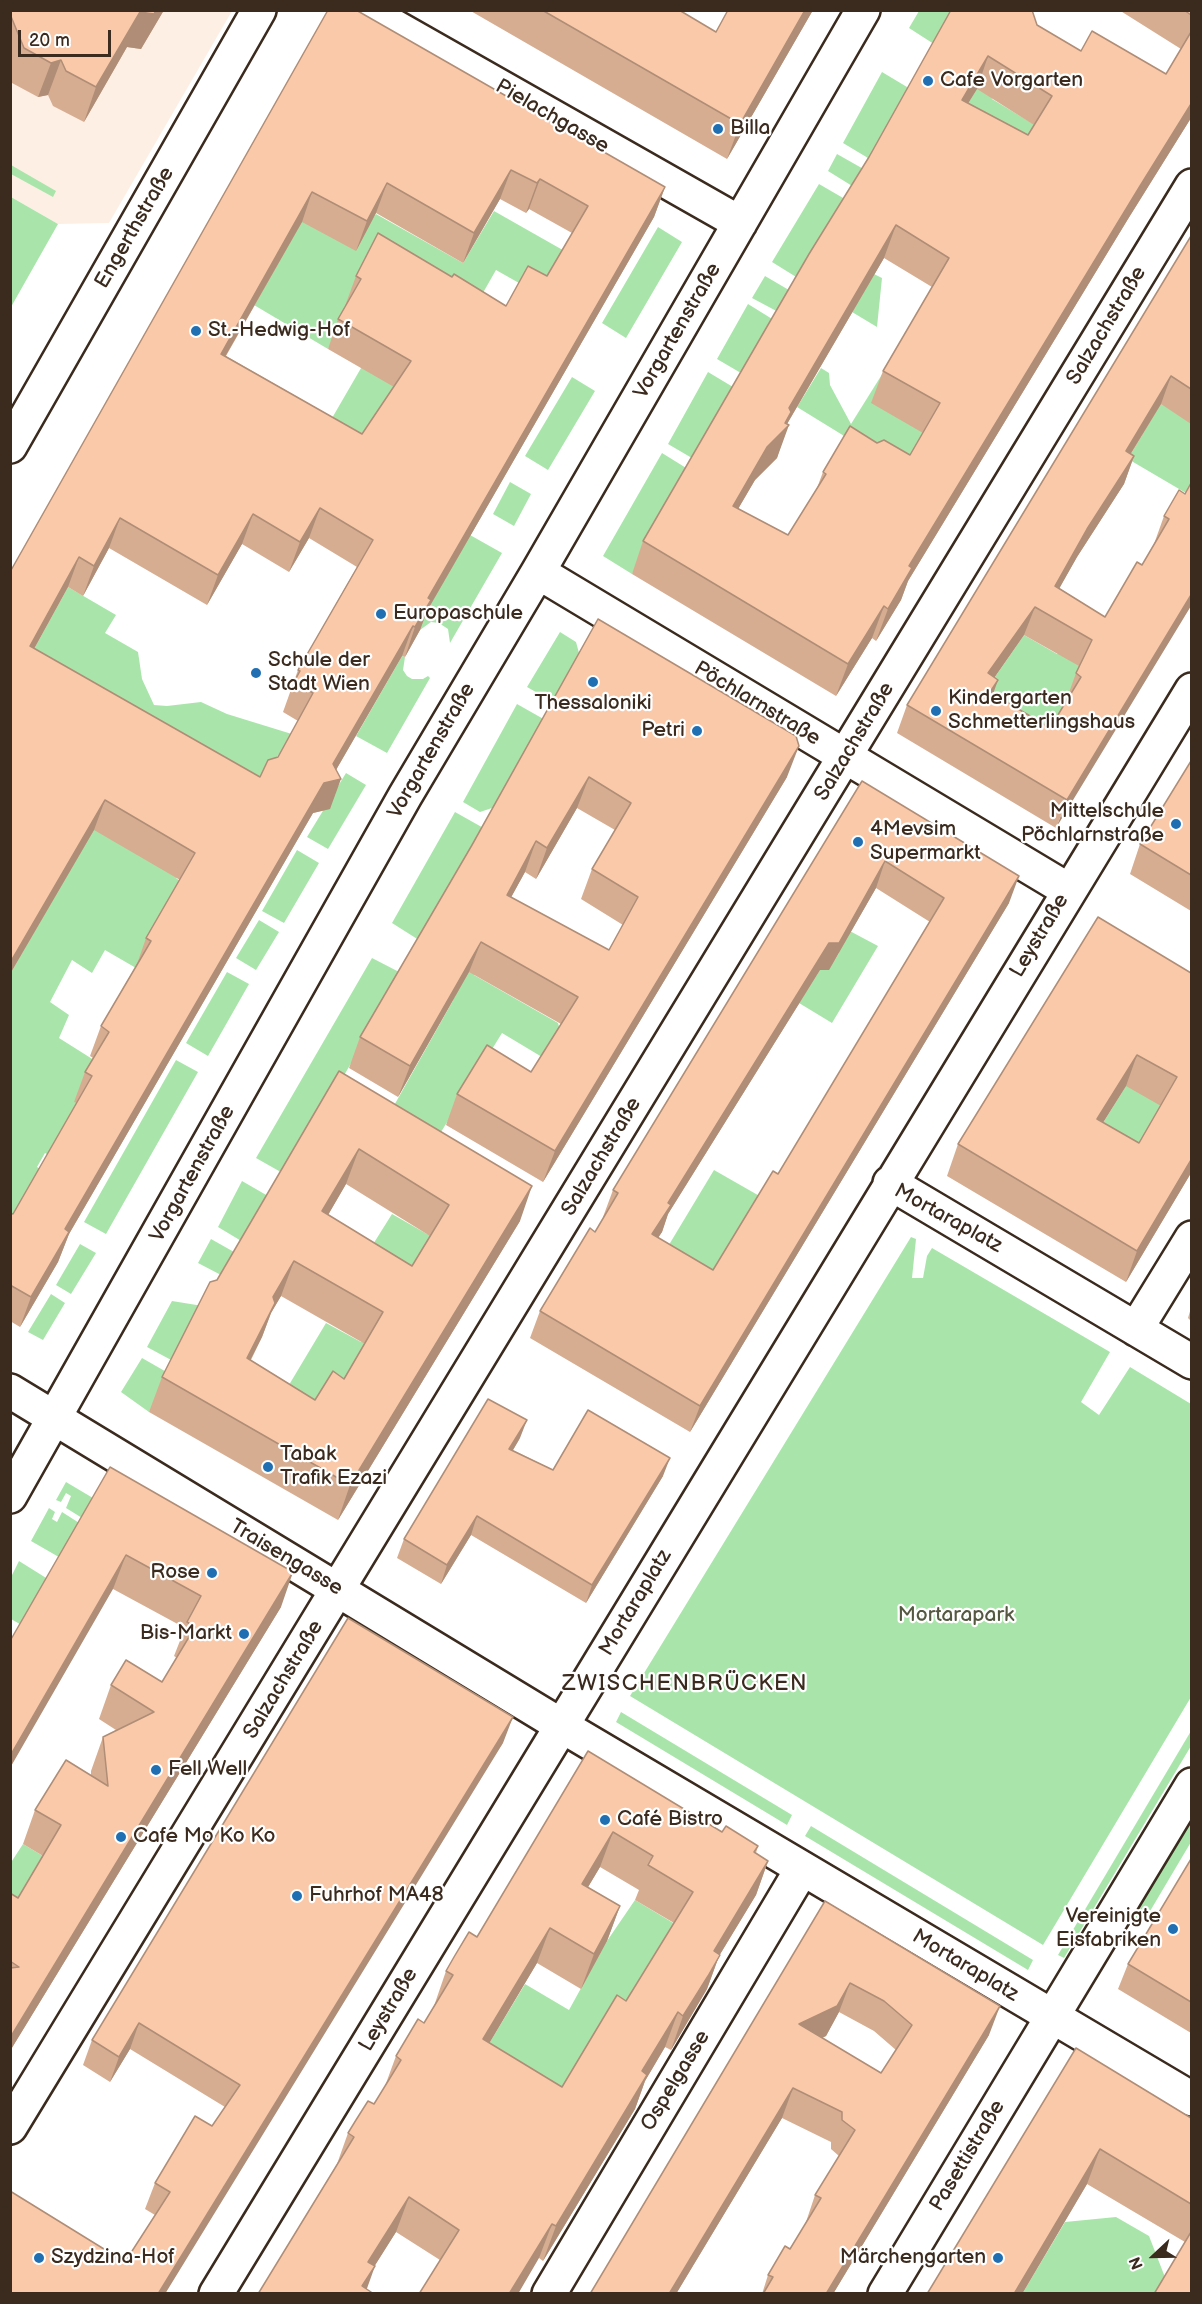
<!DOCTYPE html>
<meta charset="utf-8">
<style>
body{margin:0}
#map{position:relative;width:1202px;height:2304px;overflow:hidden;background:#fff;font-family:"Balsamiq Sans",sans-serif}
canvas{display:block}
.frame{position:absolute;inset:0;border:12px solid #3b2a1e;pointer-events:none}
.north{position:absolute;left:1124px;top:2226px;width:60px;height:60px;-webkit-text-stroke:4px #fff;paint-order:stroke;rotate:248deg;font-size:16px;font-weight:700;line-height:24px;text-align:center;color:#3b2a1e}
.north::after{content:'';display:block;margin:auto;width:21px;height:27px;background:#3b2a1e;clip-path:polygon(50% 0,100% 100%,50% 72%,0 100%)}
.scale{position:absolute;left:18px;top:30px;width:93px;height:27px;box-sizing:border-box;border:3px solid #3b2a1e;border-top:0;padding-left:8px;font-size:18px;line-height:21px;white-space:nowrap;color:#3b2a1e;-webkit-text-stroke:4px #fff;paint-order:stroke}
</style>
<div id="map">
<canvas width="1202" height="2304"></canvas>
<div class="frame"></div>
<div class="north">N</div>
<div class="scale">20 m</div>
</div>
<script>
const g = document.querySelector('canvas').getContext('2d');
g.lineJoin = 'round';
function fill(path, color) {
  g.fillStyle = color;
  g.fill(path, 'evenodd');
}
function shape(rows) {
  const path = new Path2D();
  for (const r of rows) {
    path.moveTo(r[0], r[1]);
    for (let i = 2; i < r.length; i += 2) path.lineTo(r[i], r[i + 1]);
  }
  return path;
}
function trace(path, color, width, dash) {
  g.strokeStyle = color;
  g.lineWidth = width;
  g.lineCap = dash ? 'butt' : 'round';
  g.setLineDash(dash || []);
  g.stroke(path);
}
function write(font, color, halo, rows, align = 'center') {
  g.font = font + ' "Balsamiq Sans",sans-serif';
  g.lineWidth = 4.5;
  g.setLineDash([]);
  g.textBaseline = 'middle';
  g.strokeStyle = halo;
  g.fillStyle = color;
  for (const [text, x, y, turn = 0] of rows) {
    g.save();
    g.translate(x, y);
    g.rotate((+turn || 0) * Math.PI / 180);
    g.textAlign = isNaN(turn) ? turn : align;
    if (halo) g.strokeText(text, 0, 0);
    g.fillText(text, 0, 0);
    g.restore();
  }
}
const built = shape([
 [11,11,232,11,109,223,58,224,11,197]
]);
const green = shape([
 [919,11,958,11,937,46,909,28],
 [882,72,912,90,873,161,843,143],
 [986,74,992,99,1040,128,1023,157,959,118],
 [837,154,867,171,857,189,828,171],
 [11,165,56,191,53,197,11,174],
 [819,184,850,202,801,280,772,262],
 [11,197,58,224,11,307],
 [494,211,568,253,542,296,496,270,468,319,351,464,317,444,408,287,345,305,350,309,328,349,254,305,302,221,372,219,376,214,463,263],
 [658,227,682,242,626,338,602,323],
 [874,274,882,278,877,327,852,312],
 [765,276,794,293,782,314,752,298],
 [748,304,777,322,746,376,717,359],
 [901,344,927,435,906,474,797,407,821,368,829,373,830,385,851,424],
 [708,372,738,390,697,461,668,444],
 [572,377,595,391,548,470,525,456],
 [1174,381,1191,391,1191,496,1128,459],
 [662,453,691,471,632,574,603,556],
 [510,482,531,494,514,526,493,514],
 [470,535,502,553,450,643,448,629,439,623,431,622,420,630,417,628],
 [68,587,116,615,105,633,138,652,142,679,154,705,167,706,201,702,227,714,295,735,176,878,184,884,136,968,105,950,92,973,72,960,50,1002,69,1015,59,1038,105,1067,52,1157,45,1153,37,1167,45,1172,11,1229,11,972,142,746,19,676],
 [560,632,576,642,579,653,557,704,527,687],
 [1024,635,1057,654,1106,651,1039,756,980,720,990,684],
 [402,656,405,657,403,670,407,676,412,679,423,679,428,676,430,678,387,753,356,736],
 [517,704,547,721,501,805,480,812,463,802],
 [346,773,366,785,328,849,307,837],
 [455,812,487,830,422,942,392,923],
 [297,850,319,863,284,923,262,911],
 [259,920,279,932,256,970,236,958],
 [846,929,878,946,832,1023,799,1003,820,970,829,969,839,953,836,945],
 [481,944,489,947,474,975,558,1023,562,1037,547,1060,502,1033,433,1145,387,1118,451,1004],
 [372,958,403,974,286,1175,256,1158],
 [227,972,249,984,208,1056,186,1043],
 [176,1060,198,1072,106,1234,84,1222],
 [1129,1081,1166,1109,1148,1140,1080,1160],
 [714,1170,763,1198,703,1297,655,1268],
 [242,1181,268,1196,243,1242,218,1227],
 [392,1214,427,1234,443,1229,393,1311,355,1273],
 [911,1237,916,1239,912,1278,923,1278,927,1256,932,1248,1110,1352,1081,1402,1099,1415,1130,1367,1191,1404,1191,1697,1043,1945,630,1696],
 [211,1239,234,1252,221,1275,198,1263],
 [80,1244,96,1253,71,1294,56,1285],
 [51,1294,65,1303,43,1340,28,1332],
 [172,1301,209,1307,173,1361,147,1347],
 [326,1323,361,1342,376,1339,332,1414,271,1415],
 [142,1358,170,1374,149,1412,121,1392],
 [66,1482,98,1501,87,1521,66,1508,71,1496,66,1493,61,1502,56,1500],
 [49,1508,55,1512,52,1519,57,1522,62,1512,84,1526,64,1560,31,1541],
 [19,1561,51,1581,25,1627,11,1619,11,1577],
 [621,1712,792,1815,787,1825,616,1722],
 [1191,1731,1191,1746,1064,1958,1058,1955],
 [1191,1821,1191,1842,1143,1923,1133,1918],
 [811,1826,1033,1960,1028,1970,805,1836],
 [23,1844,58,1865,11,1935,10,1864],
 [635,1900,680,1927,546,2128,467,2080,525,1984,569,2010,607,1941],
 [1116,2217,1149,2236,1168,2285,1163,2293,1022,2294,1065,2222]
]);
const minor = shape([
 [365,10,740,223],
 [538,572,1068,890],
 [890,1183,1192,1362],
 [1136,1329,1192,1238],
 [10,1496,405,796,538,572,863,10],
 [10,2127,1192,186],
 [216,2294,1192,690],
 [549,2294,802,1869],
 [885,2294,1192,1785]
]);
const tertiary = shape([
 [10,446,259,10],
 [10,1391,562,1726,1192,2099]
]);
const wall = shape([
 [10,10,164,10,141,49,127,47,84,122,53,106,48,95,38,97,12,83,10,80],
 [328,10,665,187,654,217,427,611,420,630,405,657,402,656,336,770,330,809,313,813,69,1234,58,1262,20,1327,10,1321,10,1213,13,1214,77,1103,74,1102,85,1072,93,1058,90,1056,101,1026,137,964,146,938,180,880,94,830,10,974,10,572],
 [500,199,526,213,529,209,572,233,547,276,506,306,452,277,356,276,345,306,346,306,338,319,328,349,394,387,362,434,226,356,302,222,356,251,376,213,463,263],
 [309,538,357,567,298,670,283,712,298,721,278,757,260,777,34,649,68,587,83,596,109,548,207,605,242,544,289,572],
 [469,10,679,10,716,32,728,10,813,10,727,159],
 [951,10,1037,25,1081,51,1166,74,1181,49,1119,10,1191,10,1191,118,1128,219,908,581,901,600,876,641,872,638,836,696,632,574,643,541,869,157],
 [977,89,1034,125,1028,135,968,103],
 [884,258,932,287,883,371,871,403,923,433,910,455,877,443,823,472,817,488,788,535,738,509,755,480,777,458,787,424],
 [1191,236,1191,424,1161,404,1131,454,1134,456,1124,484,1077,557,1059,588,1105,617,1142,565,1154,544,1164,516,1185,494,1056,828,897,733,907,705],
 [1024,635,1079,666,1076,673,1066,701,1050,728,993,694,994,678],
 [598,619,787,777,543,1182,446,1125,457,1094,531,1072,561,1024,469,972,398,1097,349,1068,360,1037,472,845],
 [577,808,615,830,592,869,581,899,623,925,609,950,511,897,525,872,536,879],
 [1191,761,1191,911,1130,874,1140,844],
 [862,781,1009,903,690,1432,530,1338,540,1311,595,1232,604,1217,603,1217,613,1190],
 [876,888,930,922,778,1174,713,1270,658,1238,662,1232,668,1214,820,970,829,970],
 [1191,973,1191,1173,1126,1282,947,1176,958,1144],
 [1126,1086,1161,1106,1139,1143,1103,1122],
 [339,1071,520,1221,338,1520,149,1412,162,1377],
 [346,1184,430,1236,412,1266,328,1215],
 [281,1296,365,1344,344,1379,315,1400,251,1360,262,1337,271,1313],
 [1191,1308,1191,1321,1188,1318],
 [520,1438,513,1450,553,1470,663,1476,586,1603,471,1535,441,1584,397,1558,404,1539],
 [110,1467,281,1607,10,2051,10,1893,18,1898,43,1856,23,1844,35,1810,91,1776,91,1771,103,1737,116,1730,99,1719,111,1685,162,1682,177,1658,174,1656,185,1628,113,1589],
 [503,1743,125,2262,155,2215,145,2209,155,2183,212,2126,225,2107,130,2049,110,2082,83,2065,92,2040],
 [588,1751,722,1832,758,1846,756,1853,768,1861,756,1895,719,1956,707,1989,671,2050,665,2047,645,2081,635,2109,543,2261,539,2258,440,2260,396,2232,374,2266,366,2289,258,2294,337,2164,348,2133,374,2104,385,2086,396,2056,424,2023,434,2006,446,1971,477,1937],
 [600,1867,639,1890,635,1900,674,1923,626,2001,562,2087,489,2043,537,1963,581,1989,607,1941,620,1906,588,1887],
 [1191,1859,1191,2033,1118,1989,1128,1964],
 [825,1901,989,2035,833,2294,762,2294,768,2275,790,2249,805,2225,815,2195,839,2156,831,2149,831,2142,782,2118,676,2294,590,2294],
 [839,2012,874,2031,896,2050,881,2073,822,2038,826,2036],
 [1076,2048,1191,2118,1191,2294,1185,2242,1087,2184,1022,2294,927,2294]
]);
const shadedWall = shape([
 [156,10,164,10,141,49,127,47,84,122,96,87,140,12],
 [805,10,813,10,727,159,740,124],
 [988,56,977,89,950,133,962,100],
 [61,60,48,95,38,97,51,63],
 [1191,104,1191,118,1128,219,908,581,901,600,876,641,888,609,909,566,1140,186],
 [511,170,500,199,463,263,474,233],
 [540,179,529,209,526,213,537,183],
 [387,183,376,213,356,251,367,221],
 [665,187,654,217,427,611,420,630,405,657,415,627,428,598],
 [312,192,302,222,210,383,221,354],
 [896,225,884,258,787,424,789,425,777,458,755,480,721,538,733,506,789,408],
 [1171,376,1161,404,1115,479,1126,451],
 [1134,456,1124,484,1077,557,1045,614,1055,586,1087,529],
 [320,508,309,538,289,572,300,542],
 [253,514,242,544,207,605,218,575],
 [120,518,109,548,83,596,94,566],
 [79,557,68,587,19,676,30,646],
 [1191,595,1191,606,1056,828,1067,800],
 [884,606,872,638,836,696,848,664],
 [1035,607,1024,635,978,701,988,673],
 [413,626,402,656,329,782,341,779,330,809,313,813,69,1234,58,1262,20,1327,31,1297,65,1229],
 [998,680,988,708,990,692],
 [799,746,787,777,543,1182,555,1151],
 [589,777,577,808,536,879,547,848],
 [105,800,94,830,10,974,10,963],
 [536,841,525,872,496,925,507,895],
 [885,861,876,888,829,970,820,970,668,1214,662,1232,642,1261,652,1234,668,1203,829,943],
 [1019,876,1009,903,690,1432,700,1406],
 [481,942,469,972,398,1097,410,1066],
 [1137,1055,1126,1086,1086,1150,1097,1119],
 [359,1149,346,1184,310,1246,322,1211],
 [1191,1160,1191,1173,1126,1282,1137,1251],
 [532,1186,520,1221,338,1520,350,1485],
 [294,1261,281,1296,271,1313,262,1337,234,1392,247,1358,273,1297],
 [527,1420,520,1438,503,1467,509,1449],
 [670,1458,663,1476,586,1603,592,1585],
 [477,1516,471,1535,441,1584,447,1565],
 [126,1555,113,1589,10,1768,10,1756],
 [293,1572,281,1607,10,2051,10,2038],
 [513,1717,503,1743,165,2294,158,2294],
 [613,1832,600,1867,569,1919,582,1884],
 [768,1861,756,1895,719,1956,707,1989,671,2050,683,2016,714,1951],
 [620,1906,607,1941,581,1989,594,1954],
 [550,1928,537,1963,471,2074,483,2039],
 [850,1983,839,2012,826,2036,788,2054,799,2024],
 [1000,2006,989,2035,833,2294,826,2294],
 [678,2012,665,2047,645,2081,635,2109,543,2261,556,2226,642,2071],
 [139,2023,130,2049,110,2082,119,2057],
 [793,2088,782,2118,676,2294,669,2294],
 [1100,2149,1087,2184,1022,2294,1014,2294],
 [409,2197,396,2232,364,2283,375,2266,365,2294,359,2294,368,2262],
 [552,2224,539,2258,518,2294,509,2294]
]);
const building = shape([
 [10,10,156,10,154,14,140,12,96,87,66,71,61,60,51,63,24,48,10,14,10,10],
 [328,10,356,10,665,187,428,598,431,600,415,627,413,626,333,764,341,779,324,783,65,1229,69,1232,31,1297,10,1285,10,1213,13,1214,92,1076,85,1072,109,1032,101,1026,151,941,146,938,195,853,105,800,10,963,10,572,328,10],
 [511,170,537,183,540,179,588,206,547,276,528,266,506,306,454,274,452,277,378,233,356,276,361,279,338,319,411,361,362,434,221,354,312,192,367,221,387,183,474,233,511,170],
 [320,508,373,540,298,670,300,671,294,682,313,693,278,757,268,760,260,777,30,646,79,557,94,566,120,518,218,575,253,514,300,542,320,508],
 [542,10,679,10,716,32,728,10,805,10,740,124,542,10],
 [951,10,1032,10,1037,25,1081,51,1092,31,1166,74,1191,32,1191,104,1140,186,909,566,912,568,888,609,884,606,848,664,643,541,809,254,869,157,951,10],
 [988,56,1052,96,1028,135,962,100,988,56],
 [896,225,949,258,883,371,940,403,910,455,884,440,877,443,850,426,823,472,826,474,788,535,733,506,767,447,789,425,785,423,791,412,789,408,896,225],
 [1184,10,1191,10,1191,15,1184,10],
 [1191,236,1191,389,1171,376,1126,451,1134,456,1087,529,1055,586,1105,617,1137,562,1142,565,1169,519,1164,516,1179,490,1185,494,1191,483,1191,595,1067,800,907,705,1191,236],
 [1035,607,1092,640,1076,673,1081,677,1050,728,990,692,998,680,988,673,1035,607],
 [598,619,796,736,799,746,555,1151,457,1094,487,1045,531,1072,578,997,481,942,410,1066,360,1037,472,845,598,619],
 [589,777,631,803,592,869,638,897,609,950,507,895,536,841,547,848,589,777],
 [1191,761,1191,875,1140,844,1191,761],
 [862,781,1019,876,700,1406,540,1311,590,1228,595,1232,618,1193,613,1190,862,781],
 [885,861,944,898,778,1174,773,1171,713,1270,652,1234,671,1205,668,1203,829,943,839,943,885,861],
 [1098,917,1191,973,1191,1160,1137,1251,958,1144,1098,917],
 [1137,1055,1177,1077,1139,1143,1097,1119,1137,1055],
 [339,1071,532,1186,350,1485,162,1377,210,1282,217,1280,339,1071],
 [359,1149,449,1205,412,1266,322,1211,359,1149],
 [294,1261,383,1312,344,1379,333,1371,315,1400,247,1358,275,1303,273,1297,294,1261],
 [488,1399,527,1420,509,1449,553,1470,588,1410,670,1458,592,1585,477,1516,447,1565,404,1539,488,1399],
 [110,1467,293,1572,10,2038,10,1968,19,1967,10,1961,10,1893,18,1898,61,1825,35,1810,66,1760,108,1786,103,1737,154,1712,111,1685,126,1660,162,1682,195,1627,187,1622,201,1596,126,1555,10,1756,10,1641,110,1467],
 [348,1618,513,1717,158,2294,10,2294,10,2191,125,2262,170,2192,155,2183,195,2116,212,2126,240,2085,139,2023,119,2057,92,2040,348,1618],
 [588,1751,722,1832,726,1826,758,1846,754,1852,768,1861,714,1951,720,1955,708,1976,683,2016,678,2012,642,2071,647,2075,556,2226,552,2224,509,2294,419,2294,459,2230,409,2197,368,2262,375,2266,362,2286,374,2294,258,2294,354,2137,348,2133,356,2120,368,2101,374,2104,401,2060,396,2056,418,2019,424,2023,453,1975,446,1971,454,1957,469,1932,477,1937,588,1751],
 [613,1832,653,1856,648,1865,693,1892,626,2001,617,1995,562,2087,483,2039,550,1928,594,1954,620,1906,582,1884,613,1832],
 [1191,1859,1191,2002,1128,1964,1191,1859],
 [825,1901,1000,2006,826,2294,763,2294,773,2277,768,2275,785,2246,790,2249,821,2198,815,2195,855,2130,842,2120,842,2112,793,2088,669,2294,590,2294,825,1901],
 [850,1983,884,2001,912,2025,881,2073,799,2024,837,2006,850,1983],
 [1076,2048,1191,2118,1191,2204,1100,2149,1014,2294,927,2294,1076,2048],
 [1191,2232,1191,2294,1154,2294,1191,2232]
]);
const markers = [
 [928,81,6,"#1f6fb2"],
 [718,129,6,"#1f6fb2"],
 [196,331,6,"#1f6fb2"],
 [381,614,6,"#1f6fb2"],
 [256,673,6,"#1f6fb2"],
 [593,682,6,"#1f6fb2"],
 [936,711,6,"#1f6fb2"],
 [697,731,6,"#1f6fb2"],
 [1176,824,6,"#1f6fb2"],
 [858,842,6,"#1f6fb2"],
 [268,1467,6,"#1f6fb2"],
 [212,1573,6,"#1f6fb2"],
 [244,1634,6,"#1f6fb2"],
 [156,1770,6,"#1f6fb2"],
 [605,1820,6,"#1f6fb2"],
 [121,1837,6,"#1f6fb2"],
 [297,1896,6,"#1f6fb2"],
 [1173,1929,6,"#1f6fb2"],
 [39,2258,6,"#1f6fb2"],
 [998,2258,6,"#1f6fb2"]
];
const poiNames = [
 ["Cafe Vorgarten",940,81],
 ["Billa",730,129],
 ["St.-Hedwig-Hof",208,331],
 ["Europaschule",393,614],
 ["Schule der",268,661],
 ["Stadt Wien",268,685],
 ["Kindergarten",948,699],
 ["Schmetterlingshaus",948,723],
 ["Thessaloniki",593,704,"center"],
 ["Petri",685,731,"right"],
 ["Mittelschule",1164,812,"right"],
 ["Pöchlarnstraße",1164,836,"right"],
 ["4Mevsim",870,830],
 ["Supermarkt",870,854],
 ["Tabak",280,1455],
 ["Trafik Ezazi",280,1479],
 ["Rose",200,1573,"right"],
 ["Bis-Markt",232,1634,"right"],
 ["Fell Well",168,1770],
 ["Café Bistro",617,1820],
 ["Cafe Mo Ko Ko",133,1837],
 ["Fuhrhof MA48",309,1896],
 ["Vereinigte",1161,1917,"right"],
 ["Eisfabriken",1161,1941,"right"],
 ["Szydzina-Hof",51,2258],
 ["Märchengarten",986,2258,"right"]
];
const streetNames = [
 ["Pielachgasse",552,117,30],
 ["Engerthstraße",135,228,-60],
 ["Salzachstraße",1107,326,-59],
 ["Vorgartenstraße",678,331,-60],
 ["Pöchlarnstraße",757,704,31],
 ["Salzachstraße",855,742,-59],
 ["Vorgartenstraße",432,751,-60],
 ["Leystraße",1040,936,-59],
 ["Salzachstraße",602,1157,-59],
 ["Vorgartenstraße",193,1174,-61],
 ["Mortaraplatz",948,1219,29],
 ["Traisengasse",286,1558,31],
 ["Mortaraplatz",636,1603,-59],
 ["Salzachstraße",284,1680,-59],
 ["Mortaraplatz",965,1966,31],
 ["Leystraße",389,2010,-59],
 ["Ospelgasse",676,2081,-59],
 ["Pasettistraße",968,2156,-59]
];
const parkNames = [
 ["Mortarapark",956,1616]
];
const neighbourhoodNames = [
 ["ZWISCHENBRÜCKEN",685,1684]
];
fill(built, '#feefe5');
fill(green, '#a9e5aa');
trace(minor, '#3b2a1e', 38);
trace(tertiary, '#3b2a1e', 38);
trace(minor, '#fff', 33);
trace(tertiary, '#fff', 33);
fill(wall, '#d7ad91');
fill(shadedWall, '#af8d76');
fill(building, '#fac9a9');
trace(building, '#af8d76', 1.5);
for (const [x, y, r, color] of markers) {
  const dot = new Path2D();
  dot.arc(x, y, r, 0, 2 * Math.PI);
  g.fillStyle = color;
  g.fill(dot);
  trace(dot, '#fff', 2);
}
write('21px', '#3b2a1e', '#fff', poiNames, 'left');
write('21px', '#3b2a1e', '#fff', streetNames);
write('21px', '#565941', '#fff', parkNames);
g.letterSpacing = '1.5px';
write('22px', '#3b2a1e', '#fff', neighbourhoodNames);
g.letterSpacing = '0px';
</script>
